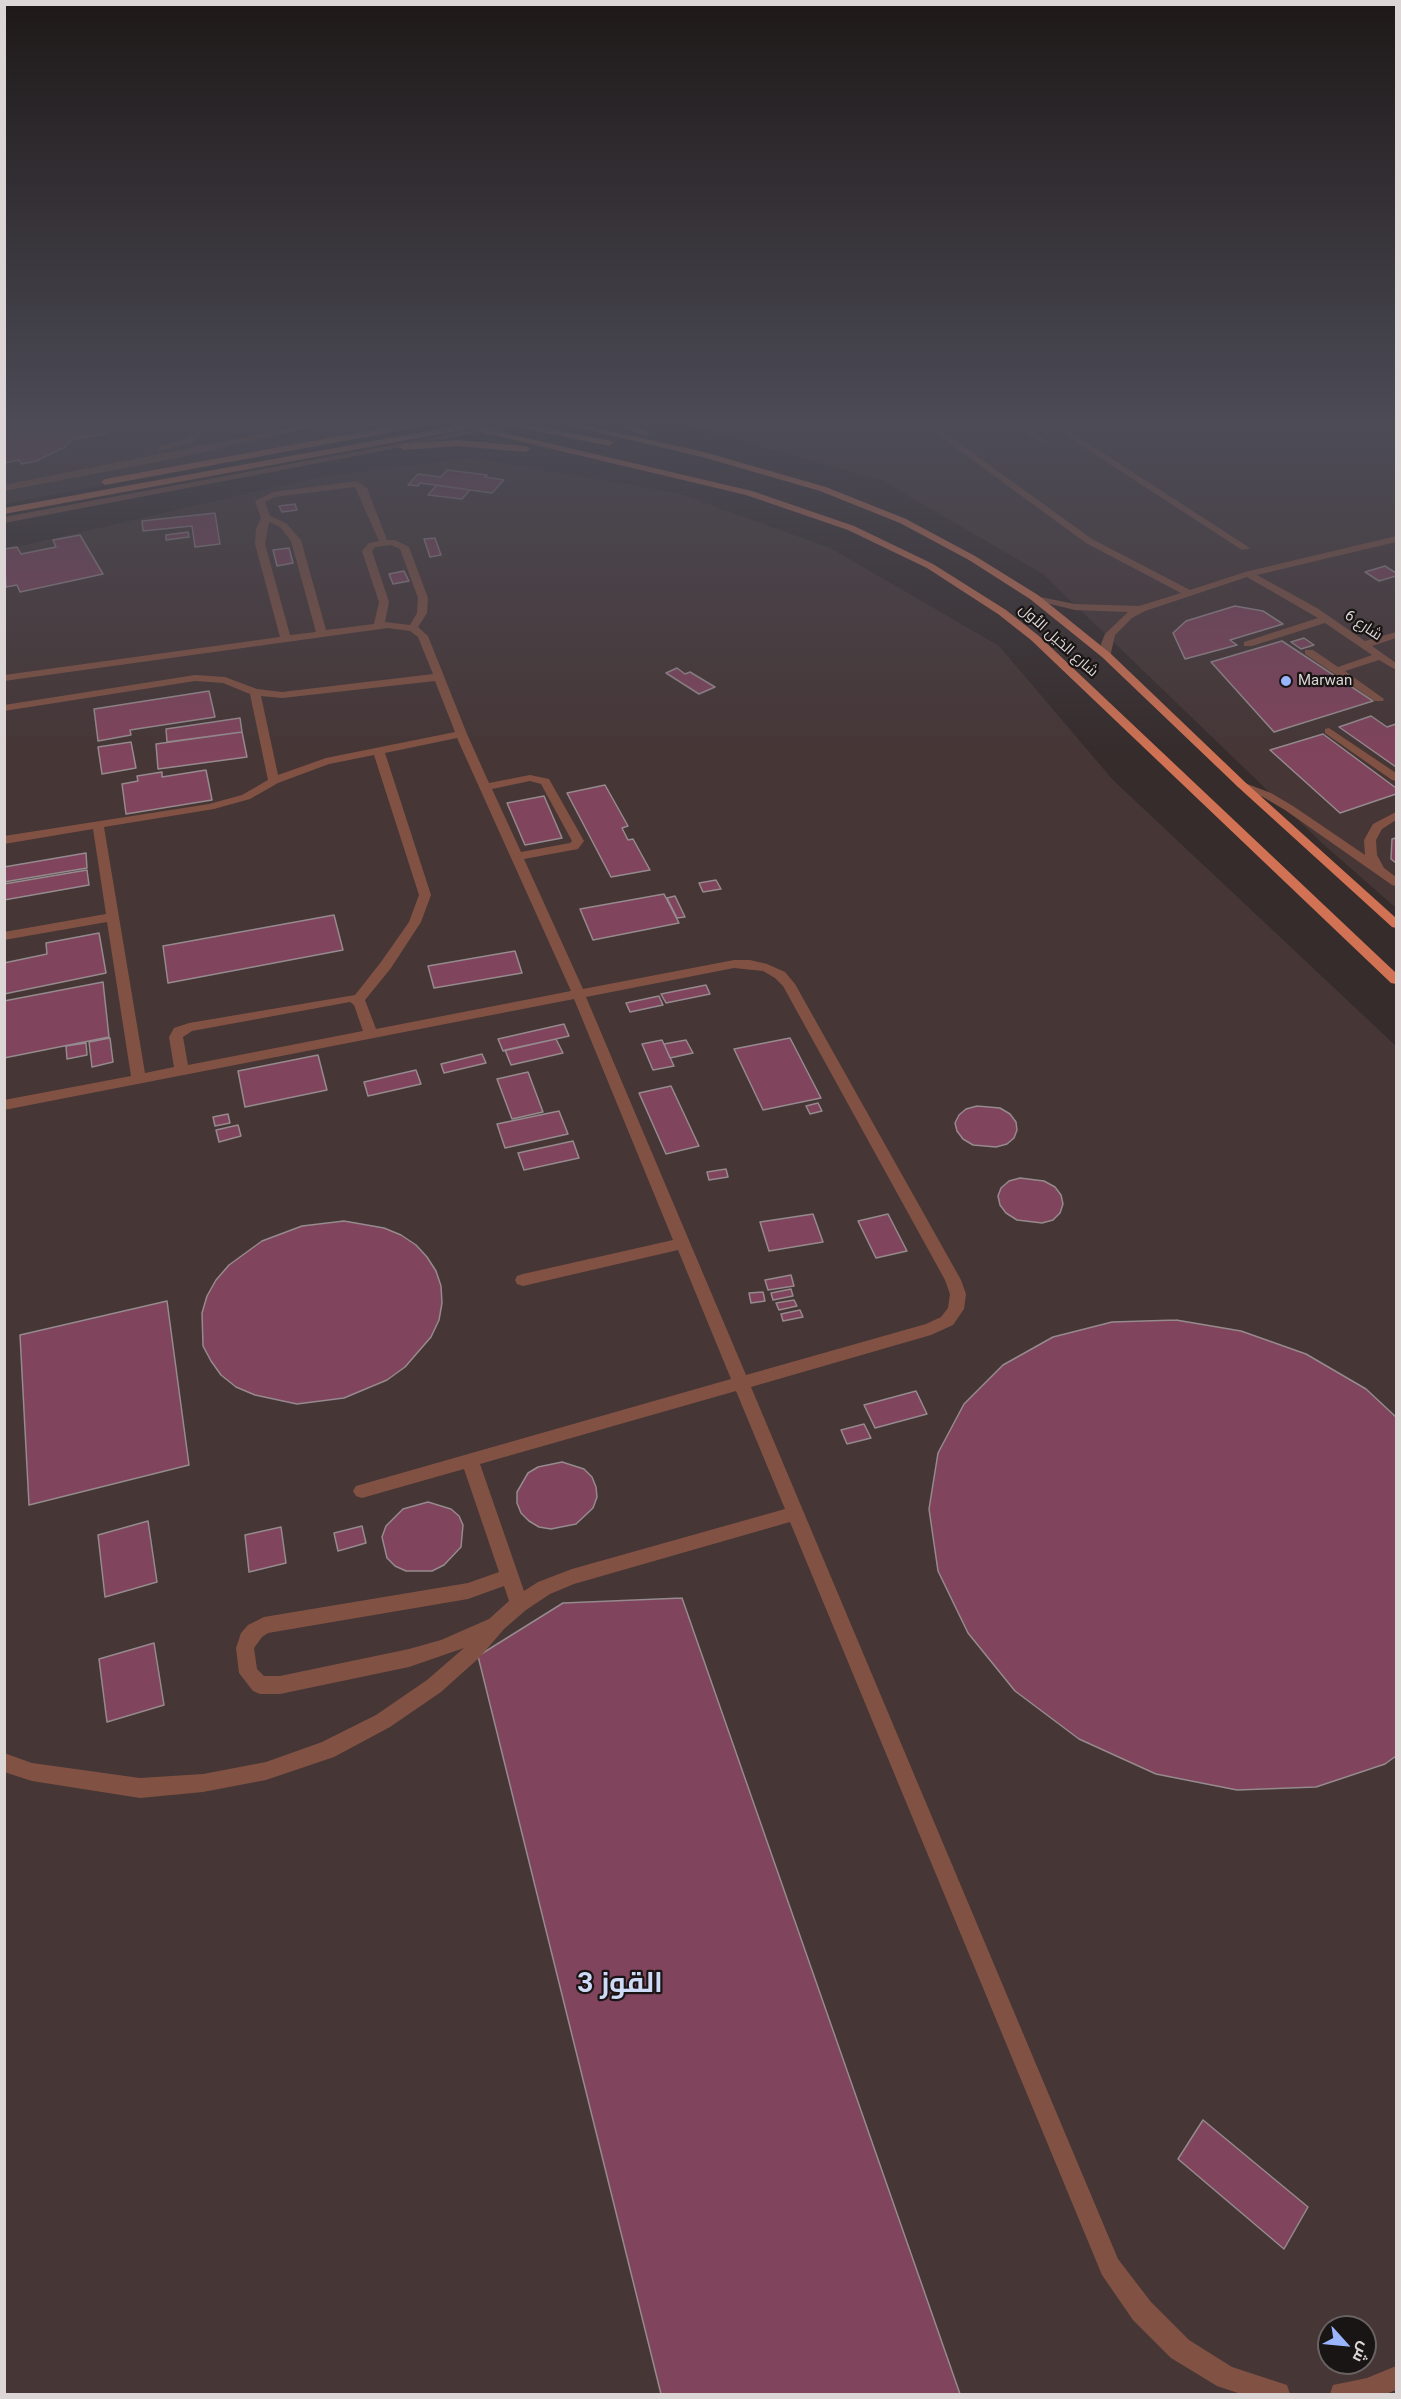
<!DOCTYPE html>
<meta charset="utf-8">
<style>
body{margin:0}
#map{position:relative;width:1401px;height:2399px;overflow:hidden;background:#362c2c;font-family:Roboto,Cairo,sans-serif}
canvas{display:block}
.frame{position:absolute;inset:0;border:6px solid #dcd6d6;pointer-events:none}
.north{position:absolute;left:1317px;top:2315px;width:60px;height:60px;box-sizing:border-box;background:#1a1515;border:2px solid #686262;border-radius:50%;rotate:117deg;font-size:16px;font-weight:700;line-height:24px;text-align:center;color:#dcd6d6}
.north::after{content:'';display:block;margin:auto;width:21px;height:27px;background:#99b5fd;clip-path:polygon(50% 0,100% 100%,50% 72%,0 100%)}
</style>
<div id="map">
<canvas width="1401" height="2399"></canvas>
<div class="frame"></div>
<div class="north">ش</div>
</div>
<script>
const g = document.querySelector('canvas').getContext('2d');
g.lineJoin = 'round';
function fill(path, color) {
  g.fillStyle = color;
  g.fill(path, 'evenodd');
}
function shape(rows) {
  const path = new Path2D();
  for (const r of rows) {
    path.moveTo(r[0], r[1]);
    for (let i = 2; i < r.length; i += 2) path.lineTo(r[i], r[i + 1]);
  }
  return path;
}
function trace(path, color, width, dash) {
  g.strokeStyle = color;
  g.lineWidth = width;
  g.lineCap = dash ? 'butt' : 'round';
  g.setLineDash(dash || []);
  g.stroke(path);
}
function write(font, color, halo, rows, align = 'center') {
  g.font = font + ' Roboto,Cairo,sans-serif';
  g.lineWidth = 4.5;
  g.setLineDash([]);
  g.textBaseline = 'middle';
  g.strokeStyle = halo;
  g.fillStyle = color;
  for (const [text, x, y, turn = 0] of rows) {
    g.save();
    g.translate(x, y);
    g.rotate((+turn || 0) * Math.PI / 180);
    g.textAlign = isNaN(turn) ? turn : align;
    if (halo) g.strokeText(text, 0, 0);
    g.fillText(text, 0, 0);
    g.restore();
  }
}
const built = shape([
 [5,420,439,420,5,504],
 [674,420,1396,420,1396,908,1323,844,1043,574,883,481,674,422],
 [473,458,677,493,830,548,999,646,1113,780,1396,1046,1396,2394,5,2394,4,550,319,477],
 [1329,2327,1365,2327,1365,2363,1329,2363]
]);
const building = shape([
 [4,420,98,420,106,433,71,440,65,447,36,461,22,464,19,460,4,463,4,420],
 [447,470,487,475,485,477,504,480,492,493,420,483,418,486,408,485,418,474,441,477,447,470],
 [437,485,470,490,462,499,428,495,437,485],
 [295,504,297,510,282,512,279,506,295,504],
 [215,513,220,544,195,547,192,526,143,531,142,521,215,513],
 [188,532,189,537,166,540,166,535,188,532],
 [80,535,103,574,20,592,17,585,6,587,4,549,17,547,21,554,56,547,53,540,80,535],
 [435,538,441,555,430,557,424,539,435,538],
 [289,548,293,563,277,566,273,550,289,548],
 [1385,566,1396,573,1396,576,1379,581,1365,572,1385,566],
 [404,571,409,581,393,584,389,574,404,571],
 [1235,606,1263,611,1283,624,1230,640,1237,645,1185,659,1173,633,1186,621,1235,606],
 [1304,638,1314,645,1301,649,1291,642,1304,638],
 [1282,641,1373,701,1274,732,1211,662,1282,641],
 [677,668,685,674,690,672,715,687,699,694,666,673,677,668],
 [209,691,215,717,130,730,131,735,98,741,94,709,209,691],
 [1371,716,1387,727,1396,724,1396,767,1339,727,1371,716],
 [240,718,242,732,167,742,166,729,240,718],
 [242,732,247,757,158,769,156,744,242,732],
 [1323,734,1396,788,1396,794,1340,813,1270,750,1323,734],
 [131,742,136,768,102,774,98,747,131,742],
 [206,770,212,800,126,814,122,784,138,781,137,776,162,772,162,777,206,770],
 [605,785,628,826,622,828,628,840,633,839,650,870,611,877,567,793,605,785],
 [544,796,562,838,525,845,507,803,544,796],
 [1396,838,1396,863,1391,859,1392,839,1396,838],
 [86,853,87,868,4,882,4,867,86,853],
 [87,870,89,885,4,900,4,884,87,870],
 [716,880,721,889,703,892,699,883,716,880],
 [664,894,679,923,593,940,580,909,664,894],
 [675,896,685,917,677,918,667,898,675,896],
 [334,915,343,950,168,983,163,946,334,915],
 [99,933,106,973,4,994,4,963,47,954,46,943,99,933],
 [515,951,522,973,434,988,428,966,515,951],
 [103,982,109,1037,4,1058,4,1001,103,982],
 [706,985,710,994,666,1003,661,994,706,985],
 [659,996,663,1005,630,1012,626,1003,659,996],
 [564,1024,569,1036,503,1051,498,1039,564,1024],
 [110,1038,113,1062,92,1067,89,1042,110,1038],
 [790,1038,821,1098,763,1110,734,1049,790,1038],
 [556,1039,563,1053,511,1065,505,1050,556,1039],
 [662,1040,674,1066,653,1070,642,1044,662,1040],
 [686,1040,693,1053,670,1058,664,1044,686,1040],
 [86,1043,87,1055,67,1059,66,1046,86,1043],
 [482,1054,486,1063,444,1073,441,1064,482,1054],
 [318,1055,327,1090,245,1107,238,1071,318,1055],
 [416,1070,421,1084,368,1096,364,1082,416,1070],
 [528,1072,543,1112,512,1119,497,1079,528,1072],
 [671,1086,699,1146,666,1154,639,1093,671,1086],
 [818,1103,822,1111,810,1114,806,1106,818,1103],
 [977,1106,1000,1108,1010,1114,1016,1122,1017,1130,1014,1138,1007,1144,996,1147,973,1145,963,1139,957,1131,955,1123,959,1115,966,1109,977,1106],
 [559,1111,568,1134,505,1148,497,1124,559,1111],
 [228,1114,230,1123,215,1126,213,1117,228,1114],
 [238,1125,241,1136,219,1142,216,1130,238,1125],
 [573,1141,579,1158,524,1170,518,1153,573,1141],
 [726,1169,728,1177,709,1180,707,1172,726,1169],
 [1020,1178,1044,1181,1055,1187,1061,1195,1063,1204,1060,1213,1053,1220,1042,1223,1017,1220,1006,1213,1000,1205,998,1196,1001,1188,1009,1181,1020,1178],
 [813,1214,823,1242,769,1251,760,1222,813,1214],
 [888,1214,907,1251,876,1258,858,1221,888,1214],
 [344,1221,384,1228,401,1235,416,1245,427,1257,436,1271,441,1286,442,1303,439,1320,431,1337,405,1367,387,1380,344,1398,297,1404,255,1395,236,1387,221,1375,211,1361,203,1346,202,1313,207,1296,216,1280,229,1265,262,1241,302,1226,344,1221],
 [791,1275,794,1286,768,1290,765,1280,791,1275],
 [791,1289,793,1296,773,1300,771,1293,791,1289],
 [763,1292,765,1301,751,1303,749,1293,763,1292],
 [794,1300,797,1306,779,1310,776,1303,794,1300],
 [167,1301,189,1465,29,1505,20,1335,167,1301],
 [800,1310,803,1317,783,1321,781,1314,800,1310],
 [1176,1320,1241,1331,1306,1354,1366,1389,1396,1417,1396,1756,1385,1764,1316,1787,1237,1790,1156,1774,1079,1739,1015,1691,968,1633,938,1571,929,1509,938,1453,964,1404,1003,1365,1053,1337,1112,1322,1176,1320],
 [916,1391,927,1414,875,1428,864,1405,916,1391],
 [864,1424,871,1438,847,1444,841,1430,864,1424],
 [562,1462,584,1469,592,1477,596,1487,597,1497,593,1508,576,1524,551,1529,539,1527,529,1521,521,1513,517,1503,517,1492,528,1473,538,1467,562,1462],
 [428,1502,451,1509,459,1516,463,1525,461,1547,444,1565,432,1571,406,1571,395,1566,387,1558,382,1537,386,1526,403,1509,428,1502],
 [148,1521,157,1582,105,1597,98,1535,148,1521],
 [362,1526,366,1543,338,1551,334,1533,362,1526],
 [281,1527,286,1563,249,1572,245,1535,281,1527],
 [682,1598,960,2394,661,2394,478,1656,563,1603,682,1598],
 [154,1643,164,1705,107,1722,99,1659,154,1643],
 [1203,2120,1308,2207,1284,2249,1178,2159,1203,2120]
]);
const minor = shape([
 [192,420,200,420,205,427,200,436,189,444,158,451,158,447,183,440,194,432,197,427,192,420],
 [330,420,345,420,177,458,4,491,4,485,330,420],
 [527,420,544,420,4,523,4,517,527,420],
 [918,420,927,420,1092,539,1190,590,1245,572,1396,536,1396,542,1257,575,1317,608,1365,641,1396,632,1396,638,1372,646,1396,663,1396,670,1379,660,1345,671,1384,699,1383,701,1375,701,1305,654,1305,650,1313,650,1338,667,1372,655,1325,623,1252,646,1244,646,1244,642,1318,618,1247,577,1145,611,1132,618,1115,635,1110,657,1102,657,1101,644,1105,634,1128,612,1075,610,1030,599,1030,595,1075,604,1139,606,1181,593,1086,543,918,420],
 [1005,420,1015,420,1048,441,1041,443,1005,420],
 [1042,420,1052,420,1250,548,1242,550,1042,420],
 [357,481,367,488,387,540,395,540,409,547,428,598,427,613,418,627,428,636,467,734,489,783,530,775,549,779,584,841,578,849,524,859,583,989,734,960,750,960,767,964,785,972,795,984,961,1280,966,1294,964,1309,953,1325,931,1335,751,1387,1118,2259,1151,2302,1189,2340,1232,2367,1287,2385,1290,2394,1241,2394,1217,2386,1171,2358,1133,2320,1102,2275,790,1522,574,1584,550,1594,526,1610,504,1629,480,1657,441,1692,390,1727,334,1757,266,1780,203,1792,140,1798,32,1781,4,1772,4,1753,32,1763,140,1778,203,1774,266,1762,322,1742,376,1715,427,1680,464,1648,409,1667,280,1694,260,1694,253,1691,239,1673,236,1648,241,1633,248,1625,264,1617,468,1583,499,1572,464,1469,362,1498,356,1496,353,1491,356,1486,731,1379,678,1250,523,1286,517,1284,515,1280,517,1276,523,1274,673,1240,574,999,4,1110,4,1100,131,1076,107,922,4,940,4,932,106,914,93,829,4,844,4,836,209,804,242,795,268,780,250,694,223,683,195,681,4,711,4,705,195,675,225,677,257,689,282,692,433,674,418,637,410,631,388,628,4,681,4,675,280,637,255,544,256,529,261,518,255,501,273,492,357,481],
 [355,487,379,541,369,543,362,551,379,602,374,624,326,630,301,540,286,523,270,516,265,502,275,497,355,487],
 [269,522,280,527,291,541,316,632,290,635,265,544,269,522],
 [391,545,400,549,418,598,417,613,410,625,385,622,389,602,372,551,375,547,391,545],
 [435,681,455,732,326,758,278,775,261,696,282,698,435,681],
 [457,738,571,991,376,1029,365,1000,391,968,421,922,431,895,385,753,457,738],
 [374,755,419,895,409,922,381,962,355,995,189,1023,174,1028,169,1037,174,1067,145,1073,104,827,214,809,250,799,278,783,329,764,374,755],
 [530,781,541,784,572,841,570,843,521,852,492,789,530,781],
 [734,968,763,971,775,978,783,986,945,1280,950,1294,948,1308,941,1317,926,1324,746,1375,586,997,734,968],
 [350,1002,354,1005,363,1031,188,1065,183,1037,192,1031,350,1002],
 [736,1391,785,1509,572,1569,538,1582,524,1591,480,1464,736,1391],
 [504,1586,509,1601,489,1619,441,1640,409,1649,280,1676,264,1676,257,1669,254,1648,262,1637,268,1633,468,1599,504,1586],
 [1329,728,1396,773,1396,781,1392,780,1325,733,1325,729,1329,728],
 [1242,782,1271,793,1293,806,1365,855,1364,840,1373,824,1396,812,1396,820,1382,829,1376,840,1377,855,1384,868,1396,877,1396,886,1392,885,1285,810,1263,797,1238,787,1236,785,1242,782],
 [1396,2366,1396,2390,1386,2394,1330,2394,1333,2385,1367,2378,1396,2366]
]);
const major = shape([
 [311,420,323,420,286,434,279,432,311,420],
 [437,420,468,424,506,420,612,441,613,443,609,446,498,423,480,427,752,491,854,526,933,564,1006,610,1039,636,1396,973,1396,984,1391,983,1031,640,998,614,927,568,848,530,746,495,468,429,4,514,4,508,455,426,437,420],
 [547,420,561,420,704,452,826,487,906,519,975,556,1038,595,1110,653,1246,783,1396,918,1396,928,1392,927,1238,787,1102,657,1030,599,969,560,900,523,820,491,702,457,547,420],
 [617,420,626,420,650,433,646,436,624,428,617,420],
 [417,422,420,423,420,427,105,485,101,482,105,479,417,422],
 [458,440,526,446,530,449,526,452,458,446,403,450,399,447,403,444,458,440]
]);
const markers = [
 [1286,681,6,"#99b5fd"]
];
const farStreetnames = [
 ["شارع 6",1363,626,34],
 ["شارع الخيل الأول",1058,641,42]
];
const farPoinames = [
 ["Marwan",1298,681]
];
const nearDistrictnames = [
 ["القوز 3",620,1985]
];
fill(built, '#463636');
fill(building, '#80445c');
trace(building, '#958a8d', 1.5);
fill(minor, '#815243');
fill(major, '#d07253');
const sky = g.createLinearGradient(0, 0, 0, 756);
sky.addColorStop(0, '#1e1818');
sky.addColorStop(0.56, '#4c4b56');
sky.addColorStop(1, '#4c4b5600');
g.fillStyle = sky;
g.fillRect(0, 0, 1401, 756);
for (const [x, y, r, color] of markers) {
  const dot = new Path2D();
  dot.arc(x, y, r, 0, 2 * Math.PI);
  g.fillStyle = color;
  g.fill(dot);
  trace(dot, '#1a1515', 2);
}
write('15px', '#dcd6d6', '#1a1515', farStreetnames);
write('15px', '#dcd6d6', '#1a1515', farPoinames, 'left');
write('bold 28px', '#cedaf6', '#1a1515', nearDistrictnames);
</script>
